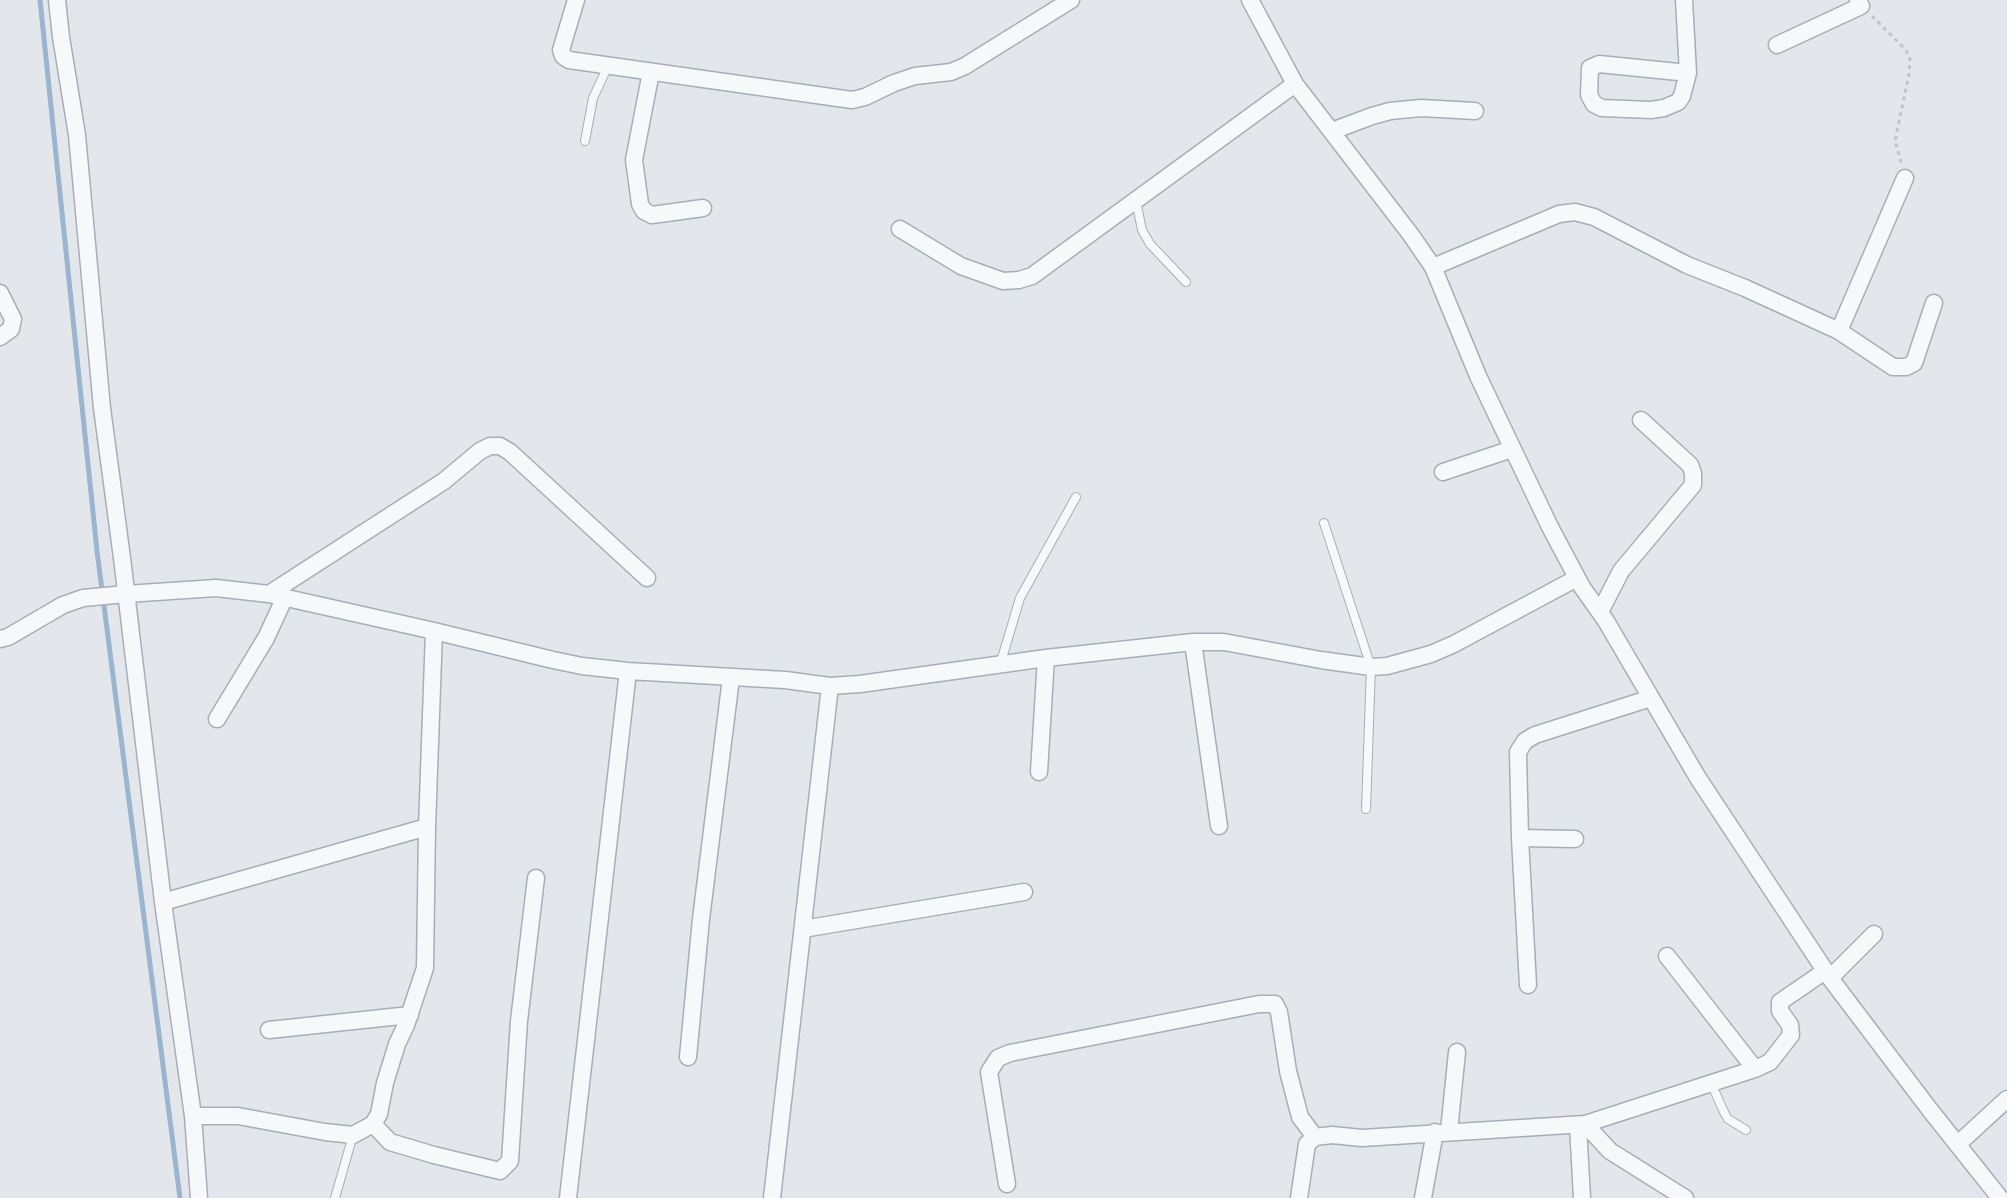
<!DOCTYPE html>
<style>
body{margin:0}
canvas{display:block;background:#e3e7ec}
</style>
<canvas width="2007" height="1198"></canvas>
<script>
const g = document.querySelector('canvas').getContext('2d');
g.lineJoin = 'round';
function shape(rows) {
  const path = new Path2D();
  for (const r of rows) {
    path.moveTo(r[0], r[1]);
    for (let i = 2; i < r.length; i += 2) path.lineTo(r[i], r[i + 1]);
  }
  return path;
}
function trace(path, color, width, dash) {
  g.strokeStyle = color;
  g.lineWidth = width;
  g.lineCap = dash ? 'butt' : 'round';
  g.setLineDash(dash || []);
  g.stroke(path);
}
const stream = shape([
 [40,0,97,551,180,1198]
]);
const path = shape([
 [1872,16,1906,50,1910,59,1909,74,1895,141,1902,165]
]);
const service = shape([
 [585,141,593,98,608,66],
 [1136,201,1142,230,1150,244,1186,282],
 [1324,523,1371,667,1366,809],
 [1000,665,1020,598,1076,497],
 [1711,1083,1724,1112,1728,1119,1746,1130],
 [335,1198,353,1135]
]);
const minor = shape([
 [57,0,61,37,77,135,102,408,122,558,163,902,193,1116,199,1198],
 [576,0,561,50,563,56,569,60,852,100,865,97,894,83,915,76,951,72,965,66,1071,0],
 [1250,0,1295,84,1411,235,1433,267,1478,376,1550,527,1582,587,1606,621,1698,778,1830,978,1930,1110,2000,1198],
 [1684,0,1688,73,1682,96,1678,102,1664,108,1651,110,1602,108,1594,104,1589,95,1590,68,1599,64,1688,73],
 [1777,45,1861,6,1858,0],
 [651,72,634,160,640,204,644,211,652,215,703,208],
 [1332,131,1372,116,1390,111,1421,108,1475,111],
 [900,229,961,266,1003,281,1019,280,1032,276,1295,84],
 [1433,267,1559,214,1575,212,1594,217,1687,265,1745,288,1839,331,1893,367,1906,367,1914,363,1934,303],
 [0,293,13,319,11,329,0,337],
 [1839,331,1905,178],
 [1443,472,1512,449],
 [269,594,444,481,480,451,490,446,500,446,510,452,647,578],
 [1600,612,1621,571,1693,485,1693,473,1690,465,1641,420],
 [0,639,8,637,63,605,83,598,126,594,216,588,269,594,434,631,553,660,582,666,628,671,785,680,830,686,860,684,1046,658,1193,642,1224,642,1321,660,1371,667,1387,666,1431,654,1454,644,1577,578],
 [1193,642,1219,826],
 [217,719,266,638,285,597],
 [1039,772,1046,658],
 [1520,838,1575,839],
 [163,902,427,827],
 [803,929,1024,892],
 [1667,956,1755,1069],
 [1830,978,1874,934],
 [1528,985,1520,838,1518,752,1525,741,1535,735,1651,698],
 [269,1030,410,1015],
 [688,1057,701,919,731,678],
 [193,1116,238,1116,325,1132,353,1135,373,1124,379,1114,385,1083,397,1044,406,1025,425,968,427,827,434,631],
 [373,1124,390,1142,434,1155,500,1171,510,1161,519,1021,536,878],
 [1585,1124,1610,1151,1685,1198],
 [1578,1125,1582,1198],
 [1449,1131,1457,1052],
 [1958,1144,2007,1099],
 [1007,1184,989,1072,998,1058,1010,1053,1259,1004,1275,1004,1279,1012,1288,1071,1300,1117,1315,1137],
 [568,1198,628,671],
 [772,1198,830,686],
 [1299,1198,1307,1144,1315,1137,1332,1135,1362,1138,1585,1124,1755,1069,1770,1062,1791,1035,1790,1025,1780,1011,1780,1002,1825,971],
 [1423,1198,1435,1132]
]);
trace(stream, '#9bb5cf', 5);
trace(service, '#a7aeb7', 10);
trace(minor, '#a7aeb7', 19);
trace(path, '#c1c5cb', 3, [4, 4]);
trace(service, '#f6f8fa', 8);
trace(minor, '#f6f8fa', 16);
</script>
